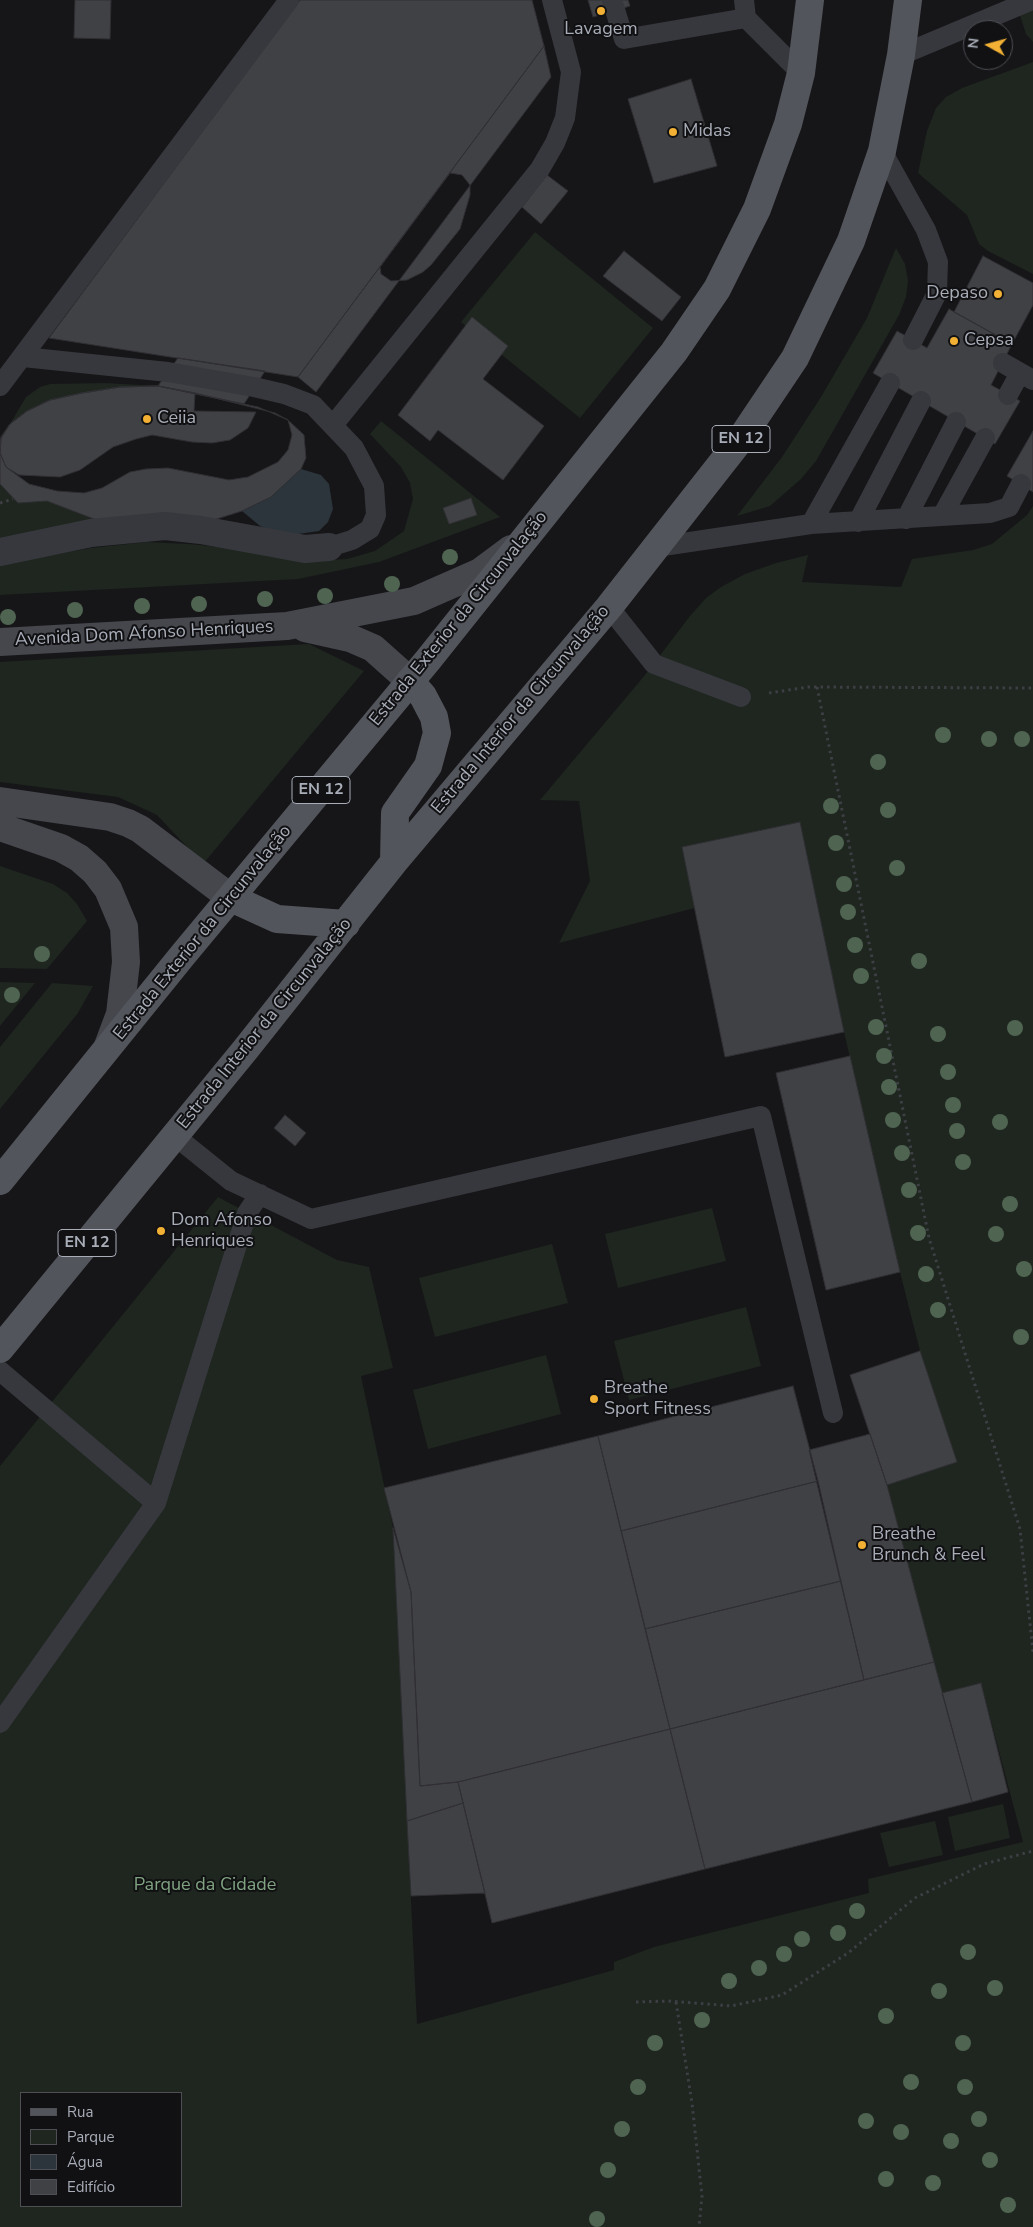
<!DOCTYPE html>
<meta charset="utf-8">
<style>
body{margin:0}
#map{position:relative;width:1033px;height:2227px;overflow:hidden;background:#161618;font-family:"Nunito Sans",sans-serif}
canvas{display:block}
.legend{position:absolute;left:20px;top:2092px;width:162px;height:115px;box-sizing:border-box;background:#111113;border:1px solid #4d4f55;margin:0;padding:6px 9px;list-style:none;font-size:15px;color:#a8adb8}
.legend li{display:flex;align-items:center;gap:10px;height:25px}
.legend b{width:25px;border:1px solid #4d4f55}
.north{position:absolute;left:963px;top:20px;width:50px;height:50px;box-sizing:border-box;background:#111113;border:1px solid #4d4f55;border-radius:50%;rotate:277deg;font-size:14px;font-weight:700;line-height:20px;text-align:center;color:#a8adb8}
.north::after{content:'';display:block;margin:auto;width:18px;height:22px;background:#f2b134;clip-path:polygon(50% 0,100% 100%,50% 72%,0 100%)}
</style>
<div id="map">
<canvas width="1033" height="2227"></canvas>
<ul class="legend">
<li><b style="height:6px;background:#53555c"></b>Rua</li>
<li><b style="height:14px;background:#1e261f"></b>Parque</li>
<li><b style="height:14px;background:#2c353c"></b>Água</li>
<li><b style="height:14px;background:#404145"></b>Edifício</li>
</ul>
<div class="north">N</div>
</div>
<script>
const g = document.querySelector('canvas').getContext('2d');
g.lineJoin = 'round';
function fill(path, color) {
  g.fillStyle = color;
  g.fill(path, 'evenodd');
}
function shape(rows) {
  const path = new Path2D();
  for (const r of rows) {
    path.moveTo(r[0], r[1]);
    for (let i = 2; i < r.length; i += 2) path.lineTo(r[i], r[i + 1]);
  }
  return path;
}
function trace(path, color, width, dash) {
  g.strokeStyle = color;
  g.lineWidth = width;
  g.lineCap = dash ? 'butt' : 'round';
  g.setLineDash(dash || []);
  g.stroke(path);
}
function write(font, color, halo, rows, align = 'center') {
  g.font = font + ' "Nunito Sans",sans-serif';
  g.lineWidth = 4;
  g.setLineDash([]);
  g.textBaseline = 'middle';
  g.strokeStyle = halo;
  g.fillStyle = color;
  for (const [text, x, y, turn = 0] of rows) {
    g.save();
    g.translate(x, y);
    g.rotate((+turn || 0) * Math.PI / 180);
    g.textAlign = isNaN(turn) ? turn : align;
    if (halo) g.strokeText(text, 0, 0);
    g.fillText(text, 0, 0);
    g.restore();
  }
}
const green = shape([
 [1015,0,1033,0,1033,42,1026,34],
 [1033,62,1033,274,988,251,979,244,967,215,918,173,927,131,936,108,946,97,962,88],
 [535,232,653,328,580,418,461,322],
 [896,248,905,264,908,281,906,297,899,315,816,461,801,479,770,506,737,516,782,457,821,397,867,318],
 [105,383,158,386,120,387,50,400,27,411,10,424,26,397,40,387,50,384],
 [381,421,500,517,379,562,298,579,0,595,0,564,91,548,147,542,188,544,232,548,271,557,311,561,347,559,375,551,404,531,413,499,410,483,401,467,370,434],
 [0,484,18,503,47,501,94,519,0,541],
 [1033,506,1033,2227,0,2227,0,1466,218,1197,337,1260,369,1267,393,1368,361,1376,393,1528,417,2024,614,1970,614,1962,654,1947,869,1893,868,1879,1023,1842,981,1683,942,1693,887,1485,957,1462,920,1351,900,1272,844,1032,800,822,682,847,695,908,559,943,590,881,579,801,540,800,645,675,690,616,706,598,721,587,745,574,776,563,808,555,802,582,901,587,912,559,973,550,992,544,1027,515],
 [21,2093,181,2093,181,2206,21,2206],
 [309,644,364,671,203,864,157,815,118,797,0,782,0,662],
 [0,866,53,884,67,893,77,904,87,921,47,969,0,968],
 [0,982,35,983,0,1026],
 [52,983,93,986,78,1013,0,1109,0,1047],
 [712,1208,726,1261,618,1288,605,1234],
 [552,1244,568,1303,435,1337,419,1278],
 [746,1307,761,1366,629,1400,614,1341],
 [546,1355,561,1414,428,1449,413,1390],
 [1003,1804,1010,1838,955,1851,948,1817],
 [935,1821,943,1855,889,1867,880,1833]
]);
const water = shape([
 [301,469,321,475,329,484,333,509,328,522,319,531,291,535,277,533,260,526,242,511,271,497]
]);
const building = shape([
 [75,0,111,0,110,39,74,38,75,0],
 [300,0,532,0,544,46,298,377,49,338,300,0],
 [588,0,628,0,630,6,593,17,588,0],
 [544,46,551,77,316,392,298,377,544,46],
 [691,79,717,166,654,183,628,99,691,79],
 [450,173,462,175,470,185,470,195,460,229,431,265,423,272,407,280,391,281,381,274,380,267,450,173],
 [547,175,568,191,541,224,522,207,547,175],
 [624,251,681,297,662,321,603,276,624,251],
 [983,256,1033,283,1033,305,1012,344,954,312,983,256],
 [949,309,1012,344,991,385,1020,401,995,444,873,373,897,331,927,348,949,309],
 [472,317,508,346,483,379,544,426,503,480,438,430,430,441,398,415,472,317],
 [178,358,265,371,244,404,158,386,178,358],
 [158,386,195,393,194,411,256,412,248,428,230,440,212,443,192,442,152,435,136,439,113,447,80,470,60,477,19,475,6,467,0,453,1,437,10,424,27,411,50,400,82,393,120,387,158,386],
 [158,386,195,393,275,413,288,420,292,435,288,450,278,462,248,477,229,480,168,468,146,469,130,472,102,488,84,493,57,491,29,484,6,467,0,453,1,437,10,424,27,411,50,400,82,393,120,387,158,386],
 [158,386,258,407,288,420,304,435,306,458,301,469,271,497,242,511,207,522,130,525,94,519,47,501,18,503,0,484,0,440,10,424,27,411,50,400,82,393,120,387,158,386],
 [1033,431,1033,492,1007,476,1033,431],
 [471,498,477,515,449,524,443,508,471,498],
 [800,822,844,1032,725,1057,682,847,800,822],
 [850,1056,900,1272,826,1290,776,1073,850,1056],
 [285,1115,306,1133,295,1146,274,1128,285,1115],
 [920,1351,957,1462,887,1485,850,1375,920,1351],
 [793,1386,818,1481,621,1531,598,1436,793,1386],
 [870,1434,887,1485,934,1662,864,1680,809,1450,870,1434],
 [598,1436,670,1729,458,1782,420,1786,411,1592,384,1488,598,1436],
 [818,1481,841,1581,645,1629,621,1531,818,1481],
 [393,1528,411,1592,420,1786,458,1782,463,1803,407,1821,393,1528],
 [841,1581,864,1680,670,1729,645,1629,841,1581],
 [934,1662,972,1802,705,1869,670,1729,934,1662],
 [981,1683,1008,1792,972,1802,942,1693,981,1683],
 [670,1729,705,1869,492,1923,458,1782,670,1729],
 [463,1803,485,1893,411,1896,407,1821,463,1803]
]);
const path = shape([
 [0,503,13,499],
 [817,687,929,1238,1020,1529,1033,1652],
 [769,693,808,687,1033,688],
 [636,2002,669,2001,731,2006,782,1995,848,1953,915,1898,984,1864,1033,1851],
 [676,2002,692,2103,702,2196,699,2227]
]);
const lane = shape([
 [612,0,624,39,746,18],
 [744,0,746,18,801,73],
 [901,55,1032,0],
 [882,151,926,230,938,262,937,293,913,340],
 [23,357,168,372,254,387,284,394,313,405,354,448,374,486,376,515,370,529,352,540,329,547],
 [1003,363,1033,380],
 [0,386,289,0],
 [1008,395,1020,373],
 [334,424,540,169,555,143,565,118,571,72,552,0],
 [942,516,985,438],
 [906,519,956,422],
 [858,522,921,401],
 [811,524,890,383],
 [656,547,811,524,990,513,1009,507,1021,484],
 [609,607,654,664,741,697],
 [175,1136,231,1181,311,1219,761,1116,833,1413],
 [0,1371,156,1503],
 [0,1723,156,1503,247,1213,260,1194]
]);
const street = shape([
 [0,552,91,533,165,526,201,530,305,549,329,547]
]);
const secondary = shape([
 [305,628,350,638,373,648,410,681],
 [0,642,287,626,414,601,480,572,511,549],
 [0,801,110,817,128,823,140,829,231,898],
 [0,827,61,848,79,858,95,872,108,889,124,927,126,962,120,1014,108,1046]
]);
const primary = shape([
 [394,862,395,813,428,766,437,733,434,717,423,696,410,681],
 [231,898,277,919,346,924],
 [0,1181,182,956,428,660,674,352,717,289,757,209,788,124,801,73,810,0],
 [0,1349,245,1050,394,862,609,607,740,440,795,358,851,241,882,151,901,55,908,0]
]);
const trees = [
 [450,557],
 [392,584],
 [325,596],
 [265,599],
 [199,604],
 [142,606],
 [75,610],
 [8,617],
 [943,735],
 [989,739],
 [1022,739],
 [878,762],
 [831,806],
 [888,810],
 [836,843],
 [897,868],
 [844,884],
 [848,912],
 [855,945],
 [42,954],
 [919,961],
 [861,976],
 [12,995],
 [876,1027],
 [1015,1028],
 [938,1034],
 [884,1056],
 [948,1072],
 [889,1087],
 [953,1105],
 [893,1120],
 [1000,1122],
 [957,1131],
 [902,1153],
 [963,1162],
 [909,1190],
 [1010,1204],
 [918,1233],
 [996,1234],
 [1024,1269],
 [926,1274],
 [938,1310],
 [1021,1337],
 [857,1911],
 [838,1933],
 [802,1939],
 [968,1952],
 [784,1954],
 [759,1968],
 [729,1981],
 [995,1988],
 [939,1991],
 [886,2016],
 [702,2020],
 [655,2043],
 [963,2043],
 [911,2082],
 [638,2087],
 [965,2087],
 [979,2119],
 [866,2121],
 [622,2129],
 [901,2132],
 [951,2141],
 [990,2160],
 [608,2170],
 [886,2179],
 [933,2183],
 [1008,2205],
 [597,2219]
];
const markers = [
 [601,11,5,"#f2b134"],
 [673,132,5,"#f2b134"],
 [998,294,5,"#f2b134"],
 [954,341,5,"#f2b134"],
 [147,419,5,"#f2b134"],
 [161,1231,5,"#f2b134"],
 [594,1399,5,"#f2b134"],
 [862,1545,5,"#f2b134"]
];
const shields = [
 [741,439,58],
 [321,790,58],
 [87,1243,58]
];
const shieldNames = [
 ["EN 12",741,439],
 ["EN 12",321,790],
 ["EN 12",87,1243]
];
const poiNames = [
 ["Lavagem",601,30,"center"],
 ["Midas",683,132],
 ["Depaso",988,294,"right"],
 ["Cepsa",964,341],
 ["Ceiia",157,419],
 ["Dom Afonso",171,1221],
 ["Henriques",171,1242],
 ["Breathe",604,1389],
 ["Sport Fitness",604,1410],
 ["Breathe",872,1535],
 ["Brunch & Feel",872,1556]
];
const streetNames = [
 ["Estrada Exterior da Circunvalação",459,619,-51],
 ["Avenida Dom Afonso Henriques",144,634,-3],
 ["Estrada Interior da Circunvalação",521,710,-50],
 ["Estrada Exterior da Circunvalação",203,933,-51],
 ["Estrada Interior da Circunvalação",265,1024,-51]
];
const parkNames = [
 ["Parque da Cidade",205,1886]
];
fill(green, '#1e261f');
fill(water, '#2c353c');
fill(building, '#404145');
trace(building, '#303034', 1);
trace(path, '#3d3f44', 3, [2.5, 4]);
trace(lane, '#37383d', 20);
trace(street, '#37383d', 28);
trace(secondary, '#45474d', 28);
trace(primary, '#53555c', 28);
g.fillStyle = '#506452';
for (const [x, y] of trees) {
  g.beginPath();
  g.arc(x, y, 8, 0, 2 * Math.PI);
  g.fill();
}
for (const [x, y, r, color] of markers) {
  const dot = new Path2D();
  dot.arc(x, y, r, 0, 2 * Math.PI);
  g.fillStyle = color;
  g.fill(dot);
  trace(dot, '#111113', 2);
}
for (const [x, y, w] of shields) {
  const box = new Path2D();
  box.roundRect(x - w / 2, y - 13.5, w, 27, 4);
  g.fillStyle = '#111113';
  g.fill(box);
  trace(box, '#a8adb8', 1);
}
write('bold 16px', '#a8adb8', null, shieldNames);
write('18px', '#a8adb8', '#111113', poiNames, 'left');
write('18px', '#a8adb8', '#111113', streetNames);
write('18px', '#7fa381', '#111113', parkNames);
</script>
